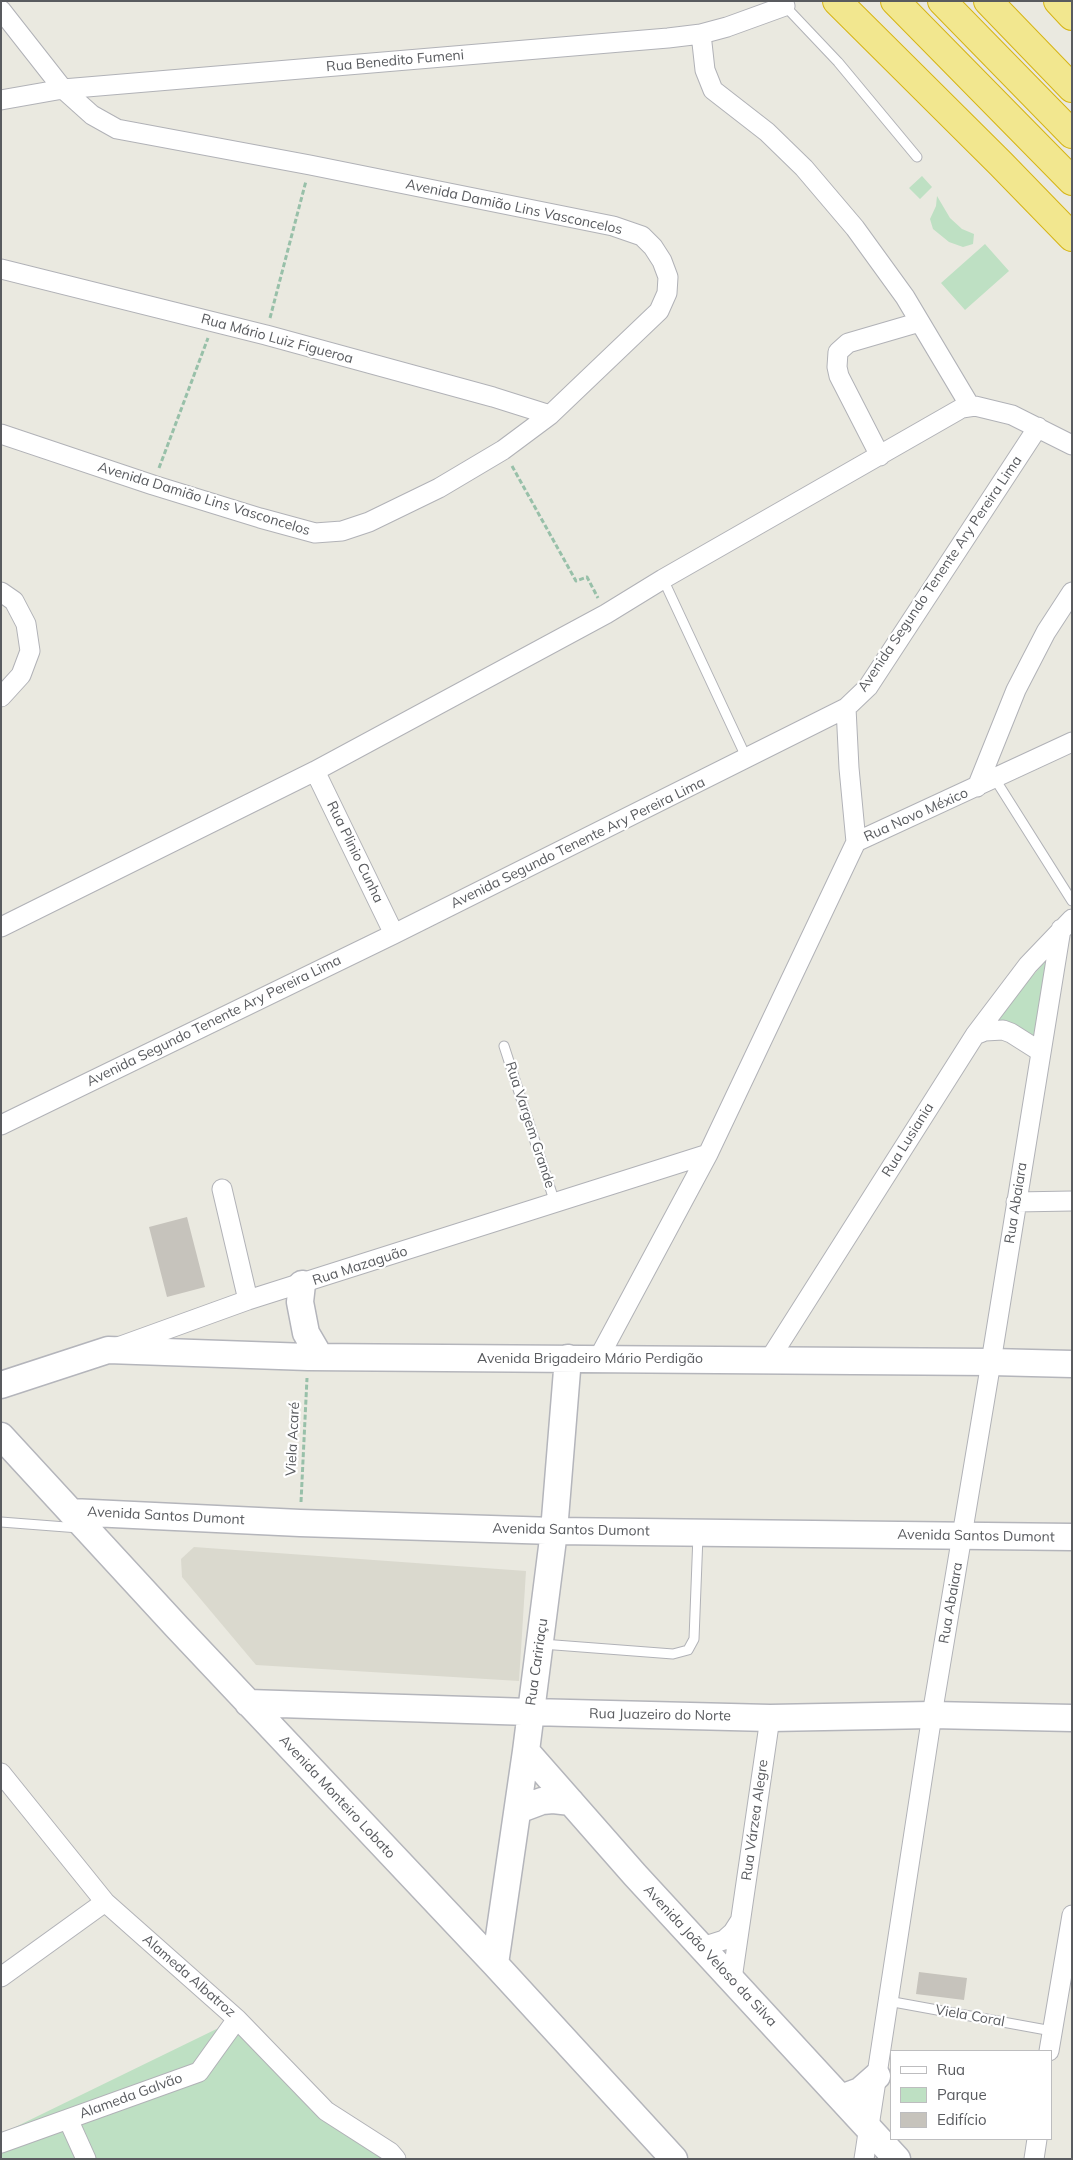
<!DOCTYPE html>
<meta charset="utf-8">
<style>
body{margin:0}
#map{position:relative;width:1073px;height:2160px;overflow:hidden;background:#eae9e0;font-family:Mulish,sans-serif}
canvas{display:block}
.frame{position:absolute;inset:0;border:2px solid #595b5f;pointer-events:none}
.legend{position:absolute;left:890px;top:2050px;width:162px;height:90px;box-sizing:border-box;background:#fff;border:1px solid #bdbdbf;margin:0;padding:6px 9px;list-style:none;font-size:15px;color:#595b5f}
.legend li{display:flex;align-items:center;gap:10px;height:25px}
.legend b{width:25px;border:1px solid #bdbdbf}
</style>
<div id="map">
<canvas width="1073" height="2160"></canvas>
<div class="frame"></div>
<ul class="legend">
<li><b style="height:6px;background:#fff"></b>Rua</li>
<li><b style="height:14px;background:#bee0c3"></b>Parque</li>
<li><b style="height:14px;background:#c6c3bc"></b>Edifício</li>
</ul>
</div>
<script>
const g = document.querySelector('canvas').getContext('2d');
g.lineJoin = 'round';
function fill(path, color) {
  g.fillStyle = color;
  g.fill(path, 'evenodd');
}
function shape(rows) {
  const path = new Path2D();
  for (const r of rows) {
    path.moveTo(r[0], r[1]);
    for (let i = 2; i < r.length; i += 2) path.lineTo(r[i], r[i + 1]);
  }
  return path;
}
function trace(path, color, width, dash) {
  g.strokeStyle = color;
  g.lineWidth = width;
  g.lineCap = dash ? 'butt' : 'round';
  g.setLineDash(dash || []);
  g.stroke(path);
}
function write(font, color, halo, rows, align = 'center') {
  g.font = font + ' Mulish,sans-serif';
  g.lineWidth = 4.5;
  g.setLineDash([]);
  g.textBaseline = 'middle';
  g.strokeStyle = halo;
  g.fillStyle = color;
  for (const [text, x, y, turn = 0] of rows) {
    g.save();
    g.translate(x, y);
    g.rotate((+turn || 0) * Math.PI / 180);
    g.textAlign = isNaN(turn) ? turn : align;
    if (halo) g.strokeText(text, 0, 0);
    g.fillText(text, 0, 0);
    g.restore();
  }
}
const education = shape([
 [194,1547,526,1571,519,1681,256,1665,182,1577,181,1559]
]);
const green = shape([
 [922,176,932,187,920,199,909,188],
 [937,196,950,218,962,229,974,234,973,244,963,247,949,242,933,229,930,219,936,206],
 [985,244,1009,271,965,310,941,283],
 [1051,955,1037,1047,1017,1025,1002,1022,987,1027],
 [237,2019,383,2159,1,2159,1,2134]
]);
const building = shape([
 [187,1217,205,1287,167,1297,149,1227],
 [919,1972,967,1978,964,2000,916,1994]
]);
const path = shape([
 [270,318,306,181],
 [512,466,576,581,587,577,598,598],
 [159,468,208,338],
 [301,1502,307,1378]
]);
const lane = shape([
 [784,5,838,62,917,157],
 [663,579,747,759],
 [995,779,1072,901],
 [504,1046,555,1203],
 [1,1522,79,1528],
 [542,1644,673,1654,688,1650,694,1639,698,1535],
 [888,2001,1052,2031]
]);
const street = shape([
 [1,10,63,89,92,115,117,129,310,165,613,226,642,236,653,247,662,261,668,277,667,293,659,311,550,415,503,450,439,488,369,522,342,531,315,533,260,518,153,485,1,434],
 [701,34,705,70,713,90,767,132,804,168,855,228,905,297,970,406],
 [1,100,63,89,668,38,701,34,727,27,785,6],
 [1,269,266,335,493,397,550,415],
 [880,456,839,376,837,367,838,352,848,343,920,322],
 [1,592,14,601,26,624,30,651,21,675,1,697],
 [315,771,394,934],
 [977,787,1016,690,1046,632,1072,592],
 [856,842,1072,742],
 [1,927,315,771,606,614,663,579,962,408,975,406,1012,415,1072,445],
 [975,1035,985,1031,1003,1030,1011,1033,1041,1052],
 [1,1125,394,934,846,708,868,687,1038,427],
 [222,1189,248,1300],
 [1016,1202,1072,1201],
 [118,1347,248,1300,708,1154],
 [598,1359,708,1154,856,842,849,768,846,708],
 [769,1360,975,1035,1028,965,1072,919],
 [1,1773,105,1902,237,2019,326,2111,390,2152,396,2159],
 [702,1947,724,1940,733,1932,740,1921],
 [1,1977,105,1902],
 [732,1979,770,1718],
 [1049,2051,1072,1915],
 [68,2119,86,2159],
 [1,2143,199,2072,237,2019],
 [864,2159,932,1715,991,1362,1061,929],
 [1034,2159,1037,2139]
]);
const secondary = shape([
 [302,1284,300,1302,306,1333,320,1357],
 [1,1385,108,1350,308,1357,991,1362,1072,1364],
 [1,1436,177,1627,495,1964,674,2159],
 [71,1512,300,1523,554,1531,1072,1537],
 [248,1703,530,1712,770,1718,932,1715,1072,1718],
 [526,1751,635,1875,897,2159],
 [518,1810,542,1801,553,1800,571,1802],
 [495,1964,526,1751,554,1531,568,1358],
 [841,2098,860,2091,877,2076]
]);
const highway = shape([
 [837,1,1001,164,1072,237],
 [895,1,1072,181],
 [942,1,1072,134],
 [988,1,1072,88],
 [1058,1,1072,16]
]);
const streetNames = [
 ["Rua Benedito Fumeni",395,61,-5],
 ["Avenida Damião Lins Vasconcelos",514,207,12],
 ["Rua Mário Luiz Figueroa",277,339,15],
 ["Avenida Damião Lins Vasconcelos",204,499,17],
 ["Avenida Segundo Tenente Ary Pereira Lima",940,574,-56],
 ["Rua Novo México",916,815,-24],
 ["Avenida Segundo Tenente Ary Pereira Lima",578,843,-26],
 ["Rua Plinio Cunha",355,852,64],
 ["Avenida Segundo Tenente Ary Pereira Lima",214,1021,-26],
 ["Rua Vargem Grande",530,1125,72],
 ["Rua Lusiania",908,1140,-58],
 ["Rua Abaiara",1016,1203,-81],
 ["Rua Mazaguão",360,1266,-18],
 ["Avenida Brigadeiro Mário Perdigão",590,1359],
 ["Viela Acaré",293,1439,-87],
 ["Avenida Santos Dumont",166,1516,3],
 ["Avenida Santos Dumont",571,1530,1],
 ["Avenida Santos Dumont",976,1536,1],
 ["Rua Abaiara",951,1603,-80],
 ["Rua Caririaçu",537,1662,-82],
 ["Rua Juazeiro do Norte",660,1715,1],
 ["Avenida Monteiro Lobato",337,1797,47],
 ["Rua Várzea Alegre",755,1820,-82],
 ["Avenida João Veloso da Silva",710,1956,47],
 ["Alameda Albatroz",189,1976,41],
 ["Viela Coral",970,2016,10],
 ["Alameda Galvão",131,2096,-20]
];
fill(education, '#dad9ce');
fill(green, '#bee0c3');
fill(building, '#c6c3bc');
trace(lane, '#b1b2b7', 11);
trace(street, '#b1b2b7', 21);
trace(secondary, '#b4b5bb', 29);
trace(highway, '#d6b414', 30);
trace(path, '#98c0a9', 3, [5, 2.5]);
trace(lane, '#fff', 9);
trace(street, '#fff', 19);
trace(secondary, '#fff', 26);
trace(highway, '#f2e78f', 28);
write('14px', '#595b5f', '#fff', streetNames);
</script>
